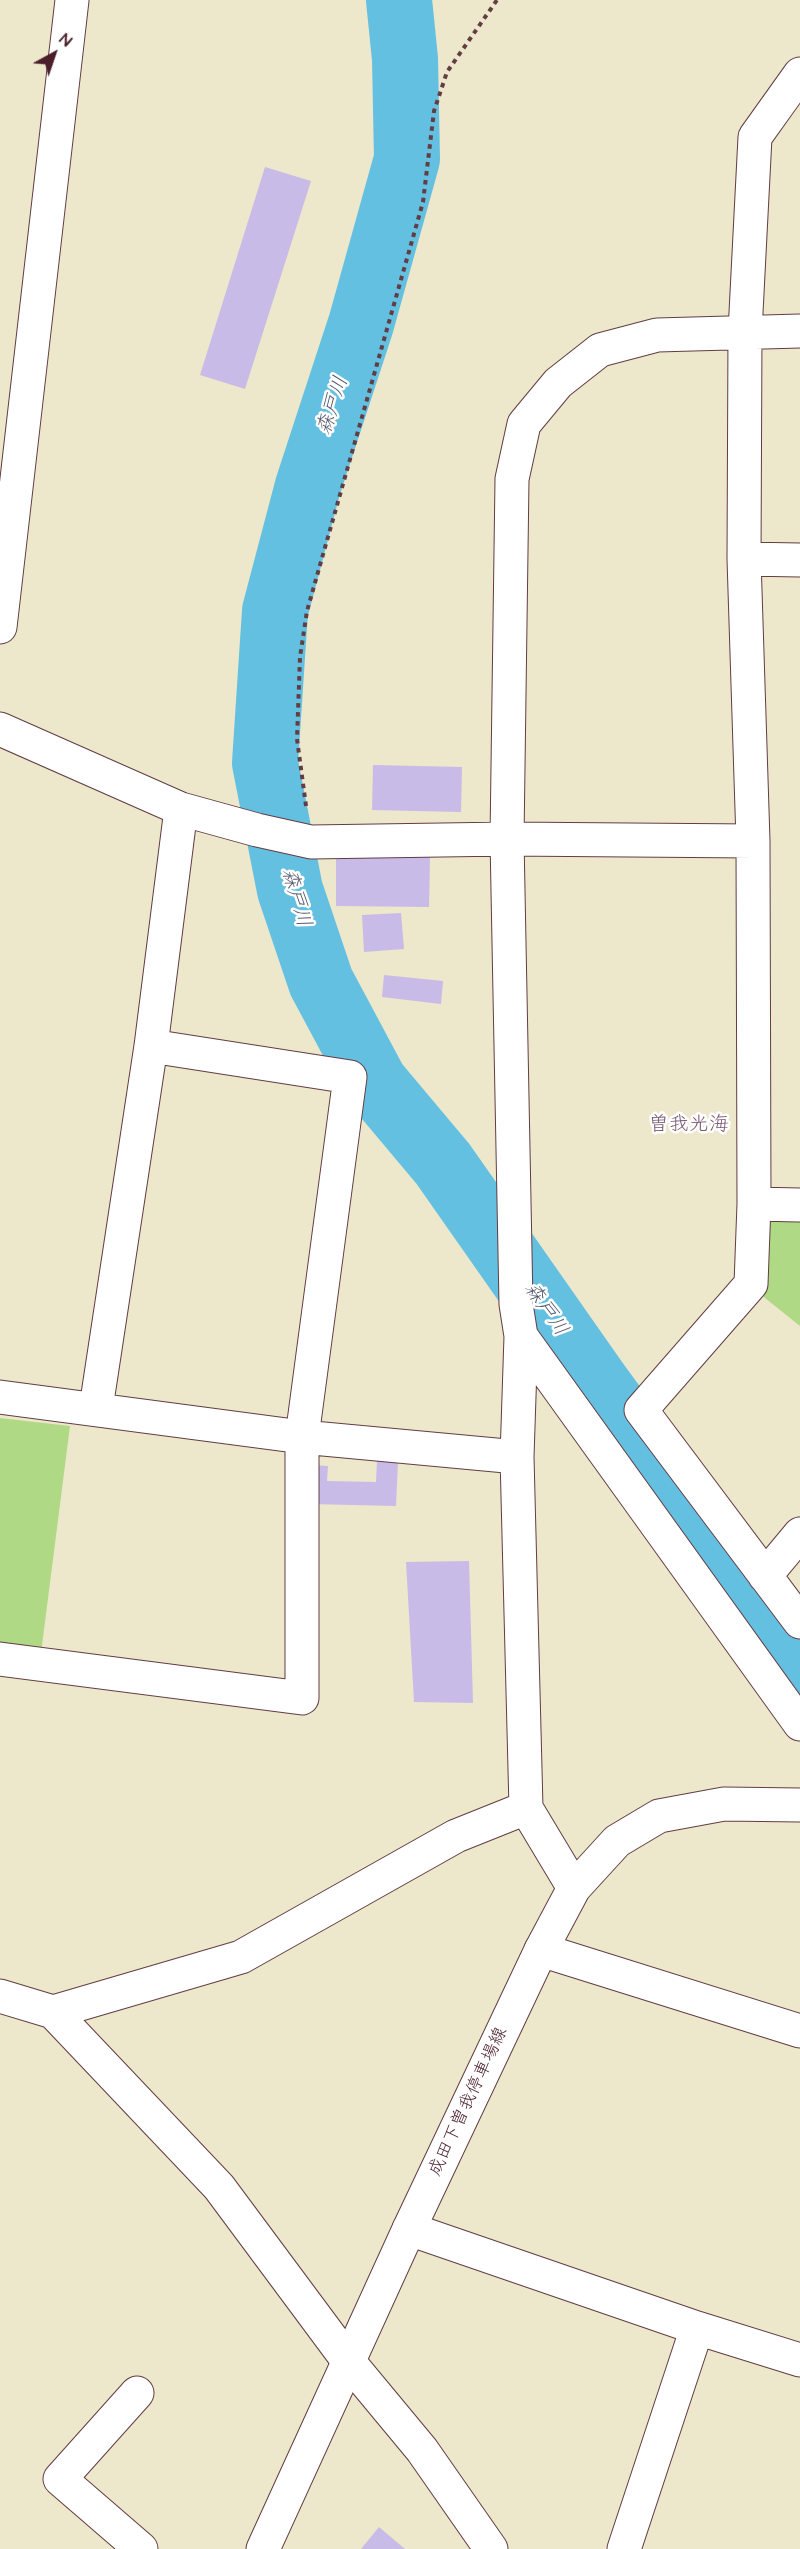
<!DOCTYPE html>
<meta charset="utf-8">
<style>
body{margin:0}
#map{position:relative;width:800px;height:2549px;overflow:hidden;background:#ede7cb;font-family:"Architects Daughter",sans-serif}
canvas{display:block}
.north{position:absolute;left:24px;top:24px;width:60px;height:60px;-webkit-text-stroke:4px #fff;paint-order:stroke;rotate:40deg;font-size:16px;font-weight:700;line-height:24px;text-align:center;color:#4a1f2b}
.north::after{content:'';display:block;margin:auto;width:21px;height:27px;background:#4a1f2b;clip-path:polygon(50% 0,100% 100%,50% 72%,0 100%)}
</style>
<div id="map">
<canvas width="800" height="2549"></canvas>
<div class="north">N</div>
</div>
<script>
const g = document.querySelector('canvas').getContext('2d');
g.lineJoin = 'round';
function fill(path, color) {
  g.fillStyle = color;
  g.fill(path, 'evenodd');
}
function shape(rows) {
  const path = new Path2D();
  for (const r of rows) {
    path.moveTo(r[0], r[1]);
    for (let i = 2; i < r.length; i += 2) path.lineTo(r[i], r[i + 1]);
  }
  return path;
}
function trace(path, color, width, dash) {
  g.strokeStyle = color;
  g.lineWidth = width;
  g.lineCap = dash ? 'butt' : 'round';
  g.setLineDash(dash || []);
  g.stroke(path);
}
function write(font, color, halo, rows, align = 'center') {
  g.font = font + ' "Architects Daughter","Klee One",sans-serif';
  g.lineWidth = 5;
  g.setLineDash([]);
  g.textBaseline = 'middle';
  g.strokeStyle = halo;
  g.fillStyle = color;
  for (const [text, x, y, turn = 0] of rows) {
    g.save();
    g.translate(x, y);
    g.rotate((+turn || 0) * Math.PI / 180);
    g.textAlign = isNaN(turn) ? turn : align;
    if (halo) g.strokeText(text, 0, 0);
    g.fillText(text, 0, 0);
    g.restore();
  }
}
const green = shape([
 [760,1212,800,1212,800,1326,760,1294],
 [0,1418,70,1426,40,1661,0,1656]
]);
const river = shape([
 [399,0,405,59,407,159,361,324,308,486,275,611,265,763,290,890,321,982,375,1083,443,1164,595,1381,800,1662]
]);
const building = shape([
 [265,167,311,181,245,389,200,375],
 [373,765,462,767,461,812,372,810],
 [336,857,430,857,429,907,336,906],
 [401,913,404,949,364,952,362,915],
 [384,975,443,981,441,1004,382,997],
 [377,1461,398,1461,396,1506,309,1504,311,1465,328,1466,327,1481,376,1482],
 [469,1561,473,1703,414,1702,406,1562],
 [379,2527,405,2549,361,2549]
]);
const path = shape([
 [306,806,297,739,300,657,307,611,423,202,434,111,447,72,497,0]
]);
const minor = shape([
 [800,74,755,137,745,332,744,559,753,841,754,1204,751,1284,641,1410,800,1622],
 [744,559,800,560],
 [0,627,72,0],
 [0,729,181,809,257,830,311,842,507,839,753,841],
 [754,1204,800,1205],
 [521,1336,800,1724],
 [0,1397,302,1437,517,1457],
 [96,1408,151,1046,181,809],
 [765,1576,800,1534],
 [0,1659,302,1698,302,1437,350,1077,151,1046],
 [574,1888,526,1808,517,1457,521,1336,516,1304,507,839,512,479,524,424,558,383,600,350,657,335,800,331],
 [541,1950,800,2031],
 [0,1996,53,2012,219,2187,349,2362,422,2450,491,2549],
 [53,2012,241,1957,456,1836,526,1808],
 [409,2229,697,2328,800,2360],
 [137,2393,60,2479,141,2549],
 [624,2549,697,2328]
]);
const major = shape([
 [263,2549,409,2229,541,1950,574,1888,617,1841,659,1816,724,1804,800,1805]
]);
const streetNames = [
 ["成田下曽我停車場線",469,2102,-65]
];
const waterNames = [
 ["森戸川",334,406,-72],
 ["森戸川",295,898,74],
 ["森戸川",545,1310,55]
];
const neighbourhoodNames = [
 ["曽我光海",689,1126]
];
fill(green, '#afd984');
trace(river, '#63c0e1', 66);
fill(building, '#c9bbe7');
trace(minor, '#623d43', 35);
trace(major, '#623d43', 35);
trace(path, '#623d43', 4, [4.5, 4.5]);
trace(minor, '#fff', 33);
trace(major, '#fff', 33);
write('18px', '#4a1f2b', '#fff', streetNames);
write('italic 20px', '#53576b', '#fff', waterNames);
write('20px', '#76566d', '#fff', neighbourhoodNames);
</script>
